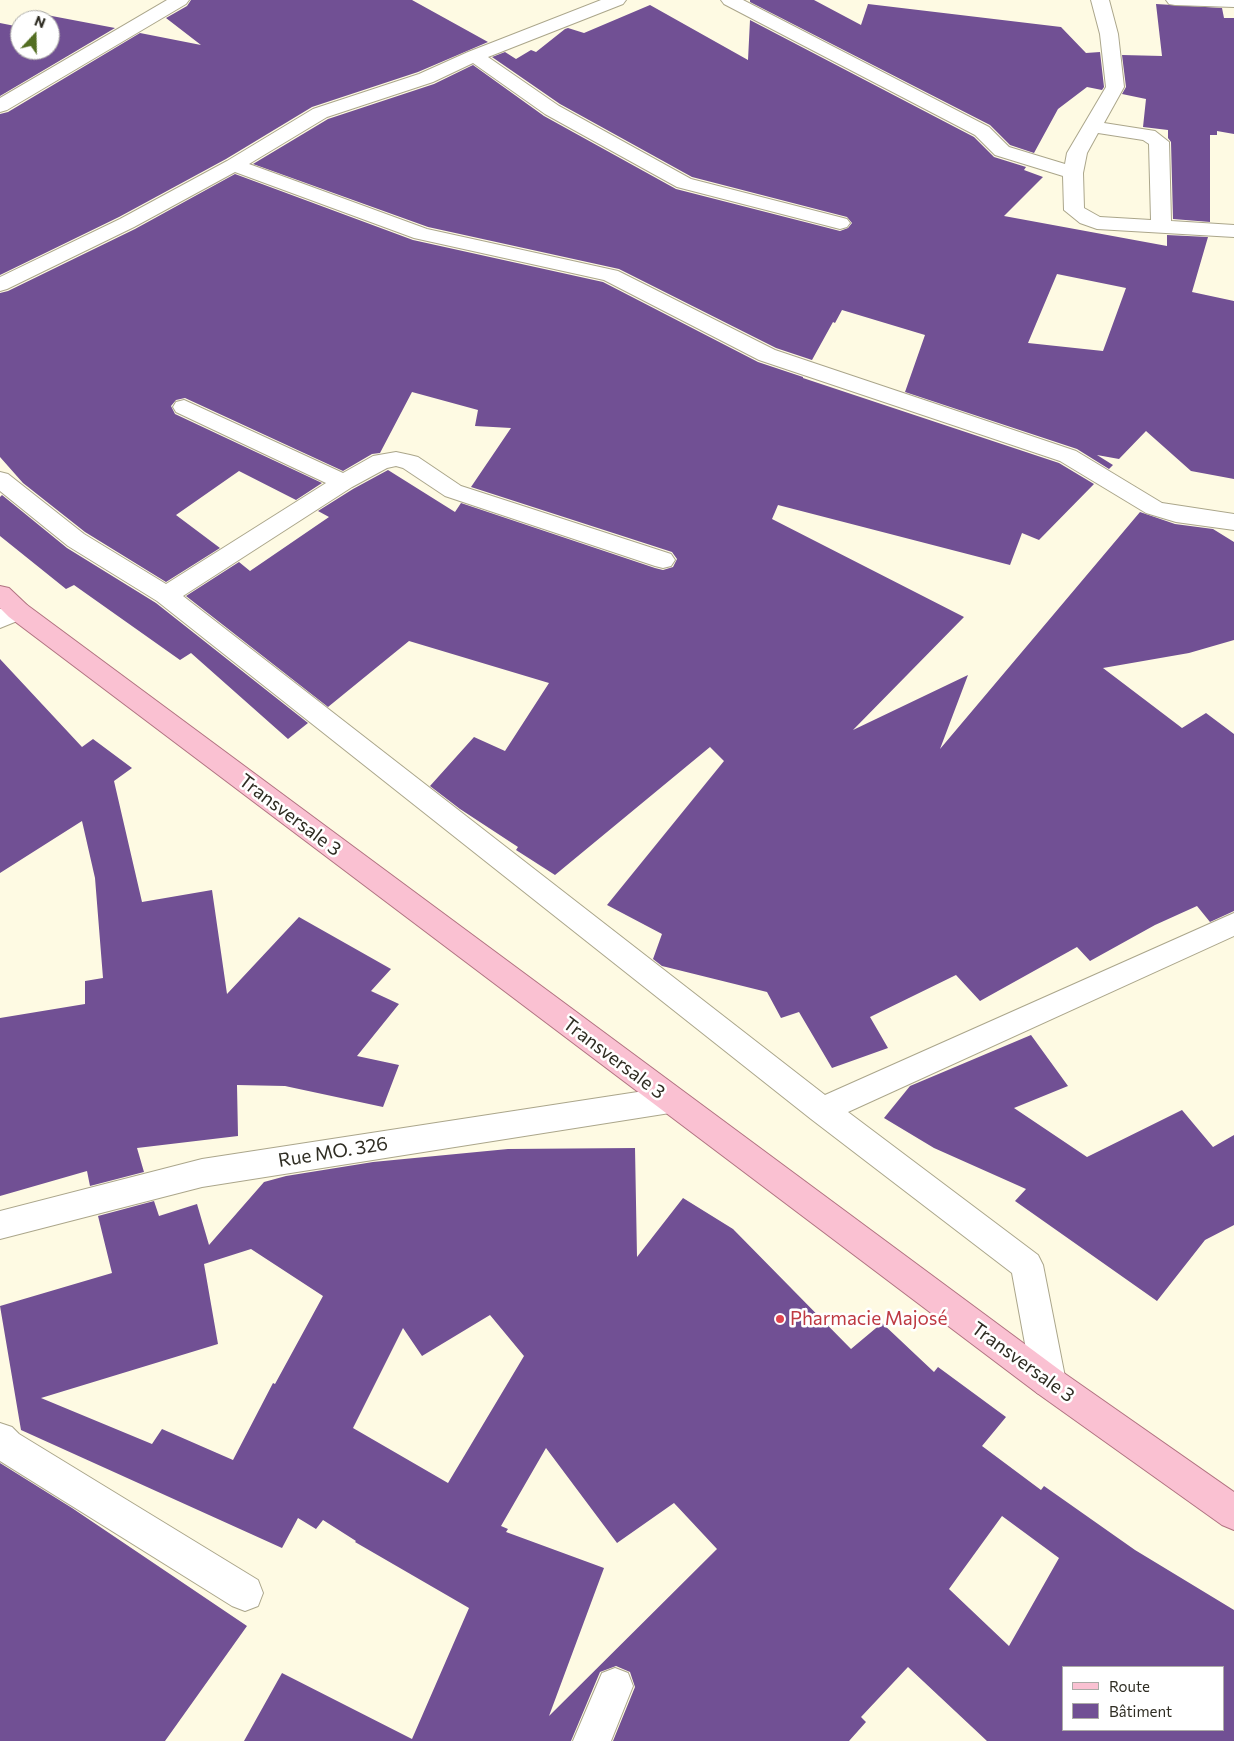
<!DOCTYPE html>
<meta charset="utf-8">
<style>
body{margin:0}
#map{position:relative;width:1234px;height:1741px;overflow:hidden;background:#fefae3;font-family:Commissioner,sans-serif}
canvas{display:block}
.legend{position:absolute;left:1062px;top:1666px;width:162px;height:65px;box-sizing:border-box;background:#fff;border:1px solid #acaba7;margin:0;padding:6px 9px;list-style:none;font-size:15px;color:#2f2d23}
.legend li{display:flex;align-items:center;gap:10px;height:25px}
.legend b{width:25px;border:1px solid #acaba7}
.north{position:absolute;left:10px;top:10px;width:50px;height:50px;box-sizing:border-box;background:#fff;border:1px solid #acaba7;border-radius:50%;rotate:21deg;font-size:14px;font-weight:700;line-height:20px;text-align:center;color:#2f2d23}
.north::after{content:'';display:block;margin:auto;width:18px;height:22px;background:#536e22;clip-path:polygon(50% 0,100% 100%,50% 72%,0 100%)}
</style>
<div id="map">
<canvas width="1234" height="1741"></canvas>
<ul class="legend">
<li><b style="height:6px;background:#fac1d2"></b>Route</li>
<li><b style="height:14px;background:#715094"></b>Bâtiment</li>
</ul>
<div class="north">N</div>
</div>
<script>
const g = document.querySelector('canvas').getContext('2d');
g.lineJoin = 'round';
function fill(path, color) {
  g.fillStyle = color;
  g.fill(path, 'evenodd');
}
function shape(rows) {
  const path = new Path2D();
  for (const r of rows) {
    path.moveTo(r[0], r[1]);
    for (let i = 2; i < r.length; i += 2) path.lineTo(r[i], r[i + 1]);
  }
  return path;
}
function trace(path, color, width, dash) {
  g.strokeStyle = color;
  g.lineWidth = width;
  g.lineCap = dash ? 'butt' : 'round';
  g.setLineDash(dash || []);
  g.stroke(path);
}
function write(font, color, halo, rows, align = 'center') {
  g.font = font + ' Commissioner,sans-serif';
  g.lineWidth = 5;
  g.setLineDash([]);
  g.textBaseline = 'middle';
  g.strokeStyle = halo;
  g.fillStyle = color;
  for (const [text, x, y, turn = 0] of rows) {
    g.save();
    g.translate(x, y);
    g.rotate((+turn || 0) * Math.PI / 180);
    g.textAlign = isNaN(turn) ? turn : align;
    if (halo) g.strokeText(text, 0, 0);
    g.fillText(text, 0, 0);
    g.restore();
  }
}
const building = shape([
 [191,0,412,0,488,42,418,72,312,107,226,159,119,217,0,275,0,114,8,112,140,33,201,45,166,18,187,6],
 [750,0,814,0,861,25,868,4,1061,27,1086,53,1100,52,1104,87,1102,90,1087,87,1058,109,1034,153,1010,145,990,125,750,2],
 [1156,4,1222,8,1224,18,1234,18,1234,134,1217,131,1217,135,1210,135,1210,222,1173,219,1171,142,1168,138,1168,130,1143,127,1146,99,1122,94,1126,87,1122,55,1162,56],
 [650,5,748,60,750,20,974,137,994,157,1026,167,1024,170,1043,177,1004,216,1167,246,1167,235,1208,237,1192,292,1234,301,1234,479,1191,471,1146,431,1119,459,1097,455,1113,465,1109,469,1077,449,905,392,925,335,842,310,835,323,833,322,812,360,776,348,619,269,428,227,253,164,328,119,434,84,473,65,544,116,676,189,840,231,848,228,852,223,847,217,692,177,560,104,492,57,505,52,516,59,531,50,536,52,565,29,568,28,584,33],
 [1057,274,1126,288,1103,351,1028,343],
 [36,13,115,28,0,96,0,23,20,27,20,50,50,50,50,20,29,20],
 [235,174,413,240,603,282,758,362,803,377,803,378,1059,463,1094,484,1039,540,1022,533,1010,565,778,505,772,519,964,617,853,730,968,675,940,749,1140,512,1175,524,1213,529,1234,542,1234,640,1189,653,1103,668,1182,728,1206,713,1234,734,1234,911,1210,922,1197,906,1155,925,1090,961,1077,947,980,1001,956,975,870,1017,888,1048,832,1068,799,1012,781,1018,767,992,662,966,653,959,662,934,607,905,724,761,710,747,555,875,516,850,518,847,460,809,430,786,474,737,505,751,549,683,409,641,328,707,186,596,239,562,250,571,329,517,318,511,353,489,388,470,455,512,461,503,655,568,663,570,673,567,677,559,672,552,471,487,511,428,475,426,478,410,412,392,380,453,372,454,343,471,185,398,176,400,171,406,175,414,322,483,296,500,239,471,176,515,220,548,166,582,85,532,23,483,0,457,0,293,8,291,135,229],
 [2,495,67,548,156,603,308,723,288,739,191,653,180,660,74,585,66,589,0,536,0,497],
 [0,659,82,747,93,739,132,768,114,781,142,902,212,890,227,994,299,917,391,969,371,991,399,1004,357,1056,399,1065,383,1107,285,1086,237,1085,238,1136,137,1148,144,1172,90,1186,87,1171,0,1196,0,1018,85,1004,85,981,103,978,95,878,82,821,0,873],
 [1031,1035,1068,1086,1014,1108,1087,1157,1182,1110,1213,1147,1234,1135,1234,1225,1205,1240,1157,1301,1015,1201,1026,1189,934,1148,884,1118,910,1086],
 [635,1148,637,1257,683,1198,733,1229,851,1349,882,1323,934,1372,938,1367,1006,1417,982,1446,1041,1490,1044,1486,1135,1550,1234,1610,1234,1741,987,1741,908,1667,861,1717,866,1722,849,1741,613,1741,635,1687,630,1672,616,1666,600,1672,571,1741,244,1741,282,1673,412,1739,469,1608,355,1542,356,1541,323,1520,316,1529,298,1518,282,1548,21,1430,0,1306,112,1273,98,1216,154,1201,159,1216,197,1204,209,1245,264,1182,286,1176,373,1162,508,1149],
 [251,1249,323,1296,275,1384,273,1383,233,1460,162,1429,152,1444,41,1398,218,1344,204,1264],
 [490,1315,524,1356,448,1483,353,1428,403,1328,422,1356],
 [546,1448,617,1543,674,1503,717,1549,549,1716,604,1568,506,1532,508,1529,501,1526],
 [1002,1516,1059,1558,1009,1646,949,1589],
 [1063,1667,1223,1667,1223,1730,1063,1730],
 [0,1463,72,1508,247,1626,165,1741,0,1741]
]);
const minor = shape([
 [167,0,189,0,186,4,7,110,0,112,0,98,167,0],
 [601,0,626,0,623,4,488,57,559,106,691,179,847,219,850,223,847,227,840,229,677,187,545,114,473,63,433,82,327,117,249,164,427,229,618,271,775,350,1076,451,1162,503,1234,514,1234,530,1176,522,1146,513,1060,461,759,360,604,280,414,238,235,172,134,227,7,289,0,291,0,277,120,219,227,161,313,109,419,74,468,52,601,0],
 [721,0,743,0,989,127,1009,147,1065,164,1067,153,1106,87,1100,34,1091,0,1109,0,1118,34,1124,87,1104,123,1155,131,1169,142,1171,221,1234,225,1234,237,1097,229,1080,223,1064,210,1063,176,995,155,975,135,724,4,721,0],
 [1098,133,1143,140,1149,144,1151,220,1100,217,1084,208,1083,173,1087,153,1098,133],
 [1166,0,1234,0,1234,7,1175,5,1169,4,1166,0],
 [184,400,343,473,373,456,396,452,410,455,418,457,461,486,671,554,675,560,671,566,663,568,655,566,445,496,403,468,396,466,387,468,352,487,183,596,825,1095,1234,913,1234,936,848,1112,1038,1255,1043,1265,1066,1382,1061,1393,1049,1398,1037,1393,1032,1382,1012,1273,811,1119,157,601,68,546,0,491,0,472,8,474,84,534,166,584,326,483,176,412,173,407,176,402,184,400],
 [18,602,27,605,30,611,27,617,0,628,0,609,18,602],
 [670,1087,681,1091,685,1100,681,1109,670,1113,202,1187,0,1239,0,1211,202,1159,670,1087],
 [0,1423,12,1427,19,1434,258,1580,263,1593,258,1606,245,1611,232,1606,0,1461,0,1423],
 [615,1668,628,1673,633,1686,611,1741,573,1741,602,1673,615,1668]
]);
const major = shape([
 [0,586,9,588,27,605,1061,1371,1234,1492,1234,1530,1222,1525,1037,1393,9,617,0,608,0,586]
]);
const markers = [
 [780,1319,5,"#e0444e"]
];
const streetNames = [
 ["Transversale 3",290,815,37],
 ["Transversale 3",614,1058,37],
 ["Rue MO. 326",333,1152,-9],
 ["Transversale 3",1023,1362,36]
];
const healthNames = [
 ["Pharmacie Majosé",790,1319]
];
fill(building, '#715094');
trace(minor, '#aba68b', 2);
trace(major, '#b17381', 2);
fill(minor, '#fff');
fill(major, '#fac1d2');
for (const [x, y, r, color] of markers) {
  const dot = new Path2D();
  dot.arc(x, y, r, 0, 2 * Math.PI);
  g.fillStyle = color;
  g.fill(dot);
  trace(dot, '#fff', 2);
}
write('19px', '#2f2d23', '#fff', streetNames);
write('19px', '#be3a42', '#fff', healthNames, 'left');
</script>
